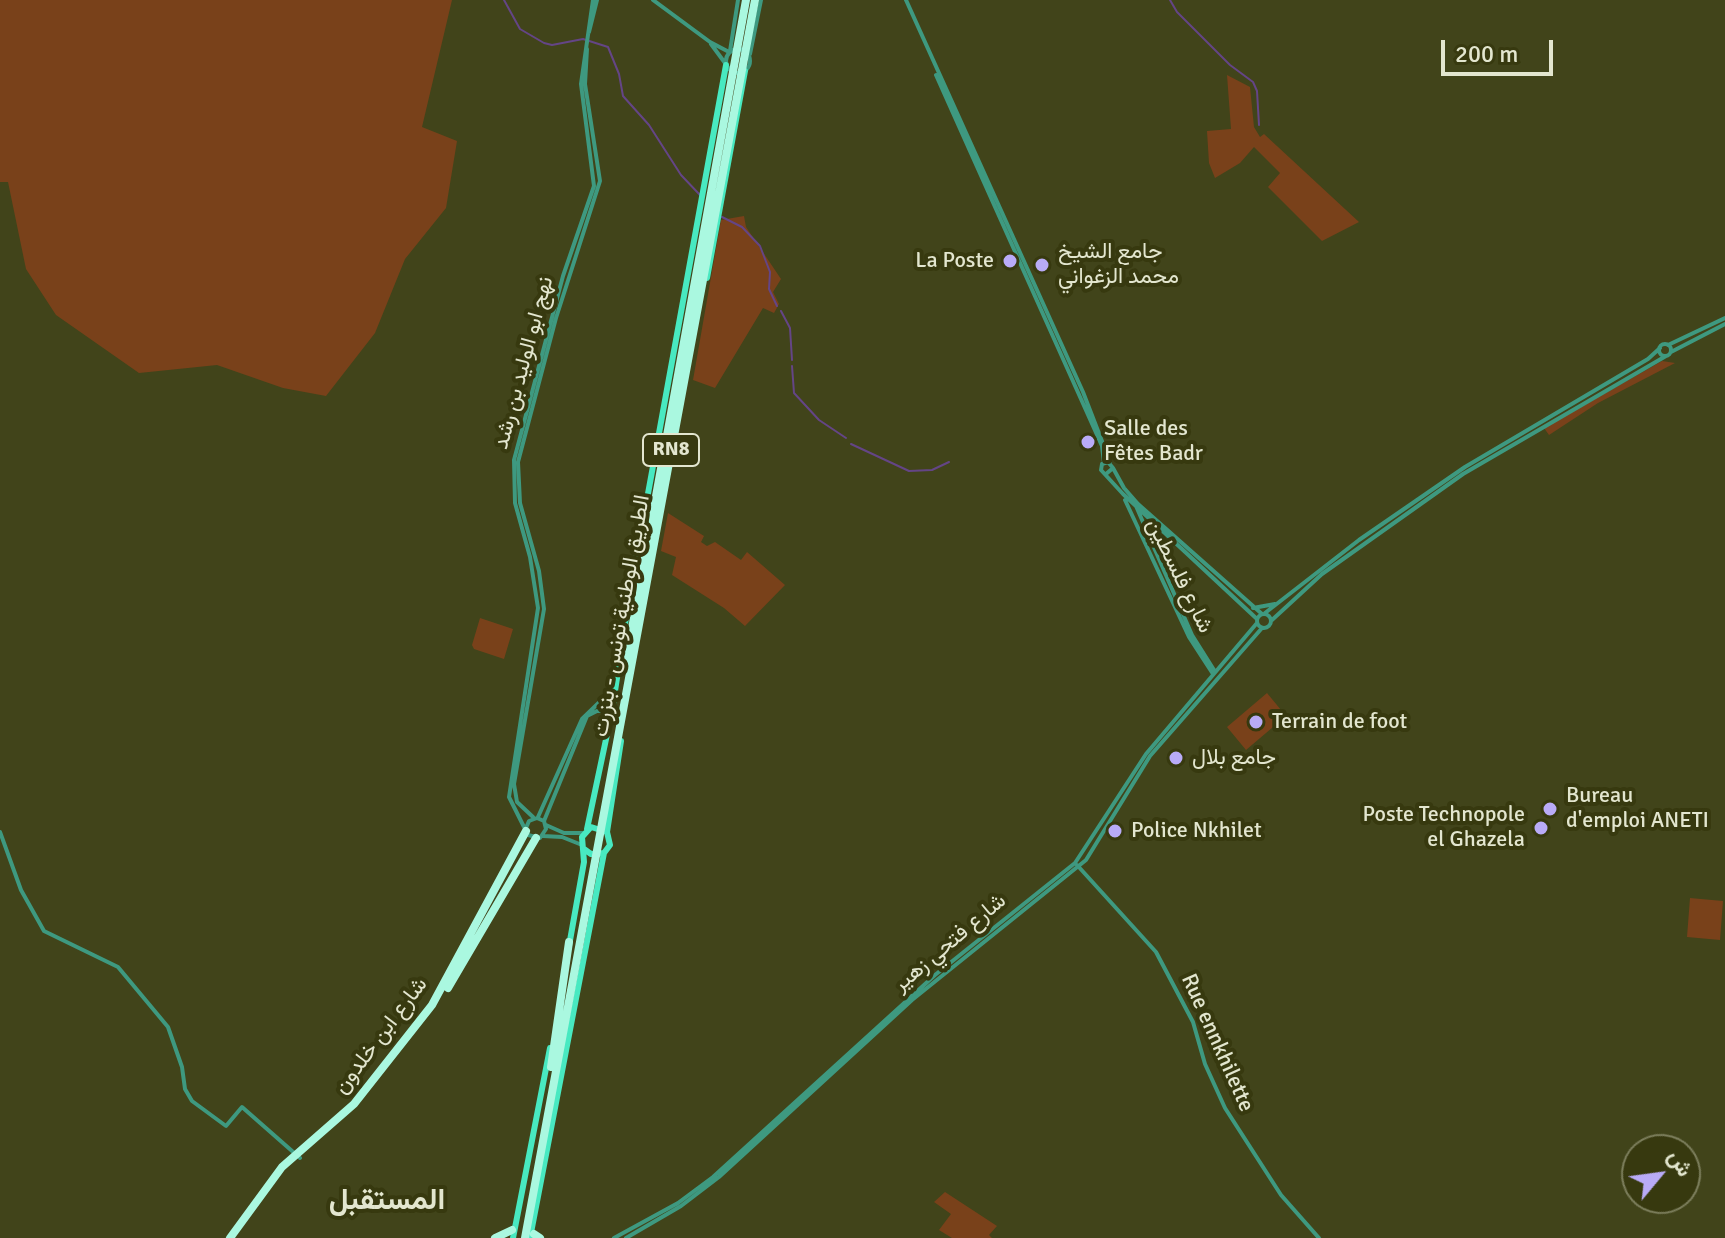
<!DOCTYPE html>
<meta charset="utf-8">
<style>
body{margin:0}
#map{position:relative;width:1725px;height:1238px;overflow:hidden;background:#41441a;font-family:Signika,Vazirmatn,sans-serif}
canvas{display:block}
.north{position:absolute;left:1621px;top:1134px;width:80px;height:80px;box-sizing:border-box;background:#37390f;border:2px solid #7c7e5c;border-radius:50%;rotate:61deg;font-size:22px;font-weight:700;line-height:32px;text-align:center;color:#e3e6cf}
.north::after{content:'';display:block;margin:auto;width:28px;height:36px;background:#b9abf7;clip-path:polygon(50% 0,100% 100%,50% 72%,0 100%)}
.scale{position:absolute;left:1441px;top:40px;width:112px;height:36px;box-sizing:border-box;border:4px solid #e3e6cf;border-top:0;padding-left:10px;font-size:24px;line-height:28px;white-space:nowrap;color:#e3e6cf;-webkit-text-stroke:6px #37390f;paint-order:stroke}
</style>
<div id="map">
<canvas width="1725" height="1238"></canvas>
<div class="north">ش</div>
<div class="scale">200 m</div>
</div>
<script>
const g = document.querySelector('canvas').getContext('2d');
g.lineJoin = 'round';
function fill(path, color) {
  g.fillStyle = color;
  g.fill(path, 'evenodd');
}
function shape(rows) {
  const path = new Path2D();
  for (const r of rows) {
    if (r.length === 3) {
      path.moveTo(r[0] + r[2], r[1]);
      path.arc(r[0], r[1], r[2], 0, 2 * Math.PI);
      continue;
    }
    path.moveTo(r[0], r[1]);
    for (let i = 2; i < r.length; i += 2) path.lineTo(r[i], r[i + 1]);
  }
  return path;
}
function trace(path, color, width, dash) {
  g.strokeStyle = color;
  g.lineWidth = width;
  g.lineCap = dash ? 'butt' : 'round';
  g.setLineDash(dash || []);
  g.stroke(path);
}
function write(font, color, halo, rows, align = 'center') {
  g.font = font + ' Signika,Vazirmatn,sans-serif';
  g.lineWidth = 8;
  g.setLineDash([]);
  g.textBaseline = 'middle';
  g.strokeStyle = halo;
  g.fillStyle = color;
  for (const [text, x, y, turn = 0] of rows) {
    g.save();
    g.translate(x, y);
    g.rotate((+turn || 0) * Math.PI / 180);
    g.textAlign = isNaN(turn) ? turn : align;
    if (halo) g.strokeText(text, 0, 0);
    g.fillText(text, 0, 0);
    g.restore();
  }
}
const green = shape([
 [0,0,452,0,422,127,457,141,446,208,405,259,375,333,326,396,283,388,217,365,139,373,56,315,26,269,8,182,0,182],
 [1227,75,1250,87,1254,127,1260,137,1264,134,1359,222,1322,241,1268,187,1280,173,1254,147,1240,163,1215,178,1209,163,1207,131,1231,129],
 [744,216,746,227,781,279,773,292,779,304,774,313,763,308,715,388,693,380,721,220],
 [1662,361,1675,363,1598,403,1549,435,1544,428],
 [668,513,704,536,701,542,707,546,715,542,741,560,747,552,785,585,745,626,724,608,672,575,676,557,661,551],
 [480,618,513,629,504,659,474,649,472,645],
 [1267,693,1286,716,1246,750,1227,727],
 [1690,898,1723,901,1720,940,1687,937],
 [945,1192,997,1226,989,1235,992,1238,952,1238,939,1230,951,1214,934,1202]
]);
const stream = shape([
 [504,0,520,29,544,43,552,45,583,39,608,47,619,74,623,96,649,125,681,175,700,195],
 [1170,0,1177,12,1230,65,1253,82,1257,91,1259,125],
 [722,217,742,227,760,246,770,272,769,289,777,306],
 [781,311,790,328,792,360],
 [792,366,794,393,819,420,846,438],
 [851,444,909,471,932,470,949,462]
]);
const minor = shape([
 [653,0,710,42,729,52],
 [906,0,1083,392,1110,462],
 [589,32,597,0],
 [711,44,725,63],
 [738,61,12],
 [730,51,738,0],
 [750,54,761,0],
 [936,75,1102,446,1104,463],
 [1665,350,6],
 [1668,345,1725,318],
 [1671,352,1725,324],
 [1113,468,1124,488,1138,504,1262,614],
 [1106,474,1113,468,1108,462,1102,464,1101,470,1123,494,1257,619],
 [1125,500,1189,637,1213,674],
 [1136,506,1192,635,1214,670],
 [1253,608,1275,604],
 [1265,613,1359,540,1465,467,1648,359,1660,348],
 [1264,621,7],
 [1272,620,1322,574,1463,474,1666,356],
 [533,817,517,802,514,784,544,609,539,571,520,503,518,462,556,318,600,181,585,84,587,49],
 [538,817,582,719,613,689],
 [544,821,587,716,597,711,612,711],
 [546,825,564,833,584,833],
 [526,828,529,821,537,818,544,821,546,829,540,838,528,835,509,797,538,608,530,557,515,503,514,460,563,276,594,186,581,84,593,0],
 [0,832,21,890,44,931,118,967,168,1027,182,1067,185,1089,192,1101,226,1126,242,1107,300,1158],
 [543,836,562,837,582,845],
 [1077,865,1156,952,1193,1022,1205,1064,1225,1108,1281,1195,1319,1238],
 [614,1238,678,1203,713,1177,935,975,1075,863,1146,754,1257,623],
 [626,1238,681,1206,719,1177,912,1000,1086,860,1150,756,1262,628]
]);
const major = shape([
 [707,278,745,71],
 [587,829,612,711,629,598,726,65],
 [607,832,621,741],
 [569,946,584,862,582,837,591,827,607,832,610,845,604,853,591,854,584,849],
 [513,1238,550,1048],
 [530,1238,604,853]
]);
const highway = shape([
 [625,667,746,0],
 [448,988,536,838],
 [551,1067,569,942],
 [534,1234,540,1238],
 [230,1238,282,1167,354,1104,432,1005,526,831],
 [495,1238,512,1230],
 [525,1238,755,0]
]);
const markers = [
 [1010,261,8,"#b9abf7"],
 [1042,265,8,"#b9abf7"],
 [1088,442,8,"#b9abf7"],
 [1256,722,8,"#b9abf7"],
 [1176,758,8,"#b9abf7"],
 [1550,809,8,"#b9abf7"],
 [1541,828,8,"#b9abf7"],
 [1115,831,8,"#b9abf7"]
];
const shields = [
 [671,450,56]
];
const shieldNames = [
 ["RN8",671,450]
];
const poiNames = [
 ["جامع الشيخ",1058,252],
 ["محمد الزغواني",1058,277],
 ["La Poste",994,261,"right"],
 ["Salle des",1104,429],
 ["Fêtes Badr",1104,454],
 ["Terrain de foot",1272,722],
 ["جامع بلال",1192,758],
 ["Bureau",1566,796],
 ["d'emploi ANETI",1566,821],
 ["Poste Technopole",1525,815,"right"],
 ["el Ghazela",1525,840,"right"],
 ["Police Nkhilet",1131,831]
];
const streetNames = [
 ["نهج ابو الوليد بن رشد",524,363,-75],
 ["شارع فلسطين",1179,576,64],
 ["الطريق الوطنية تونس - بنزرت",622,616,-80],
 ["شارع فتحي زهير",950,943,-40],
 ["شارع ابن خلدون",381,1036,-53],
 ["Rue ennkhilette",1217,1043,66]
];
const districtNames = [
 ["المستقبل",387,1201]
];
fill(green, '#79411a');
trace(stream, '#644586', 2);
trace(minor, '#3e9980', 4);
trace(major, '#48e9c1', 6);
trace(highway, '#aaf8e0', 8);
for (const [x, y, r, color] of markers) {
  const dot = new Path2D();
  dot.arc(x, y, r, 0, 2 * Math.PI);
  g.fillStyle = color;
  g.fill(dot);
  trace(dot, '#37390f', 3);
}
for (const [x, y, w] of shields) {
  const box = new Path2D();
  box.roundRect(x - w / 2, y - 16, w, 32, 6);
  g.fillStyle = '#37390f';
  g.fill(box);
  trace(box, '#e3e6cf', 2);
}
write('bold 20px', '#e3e6cf', null, shieldNames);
write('22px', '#e3e6cf', '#37390f', poiNames, 'left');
write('22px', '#e3e6cf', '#37390f', streetNames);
write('bold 30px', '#e3e6cf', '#37390f', districtNames);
</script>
